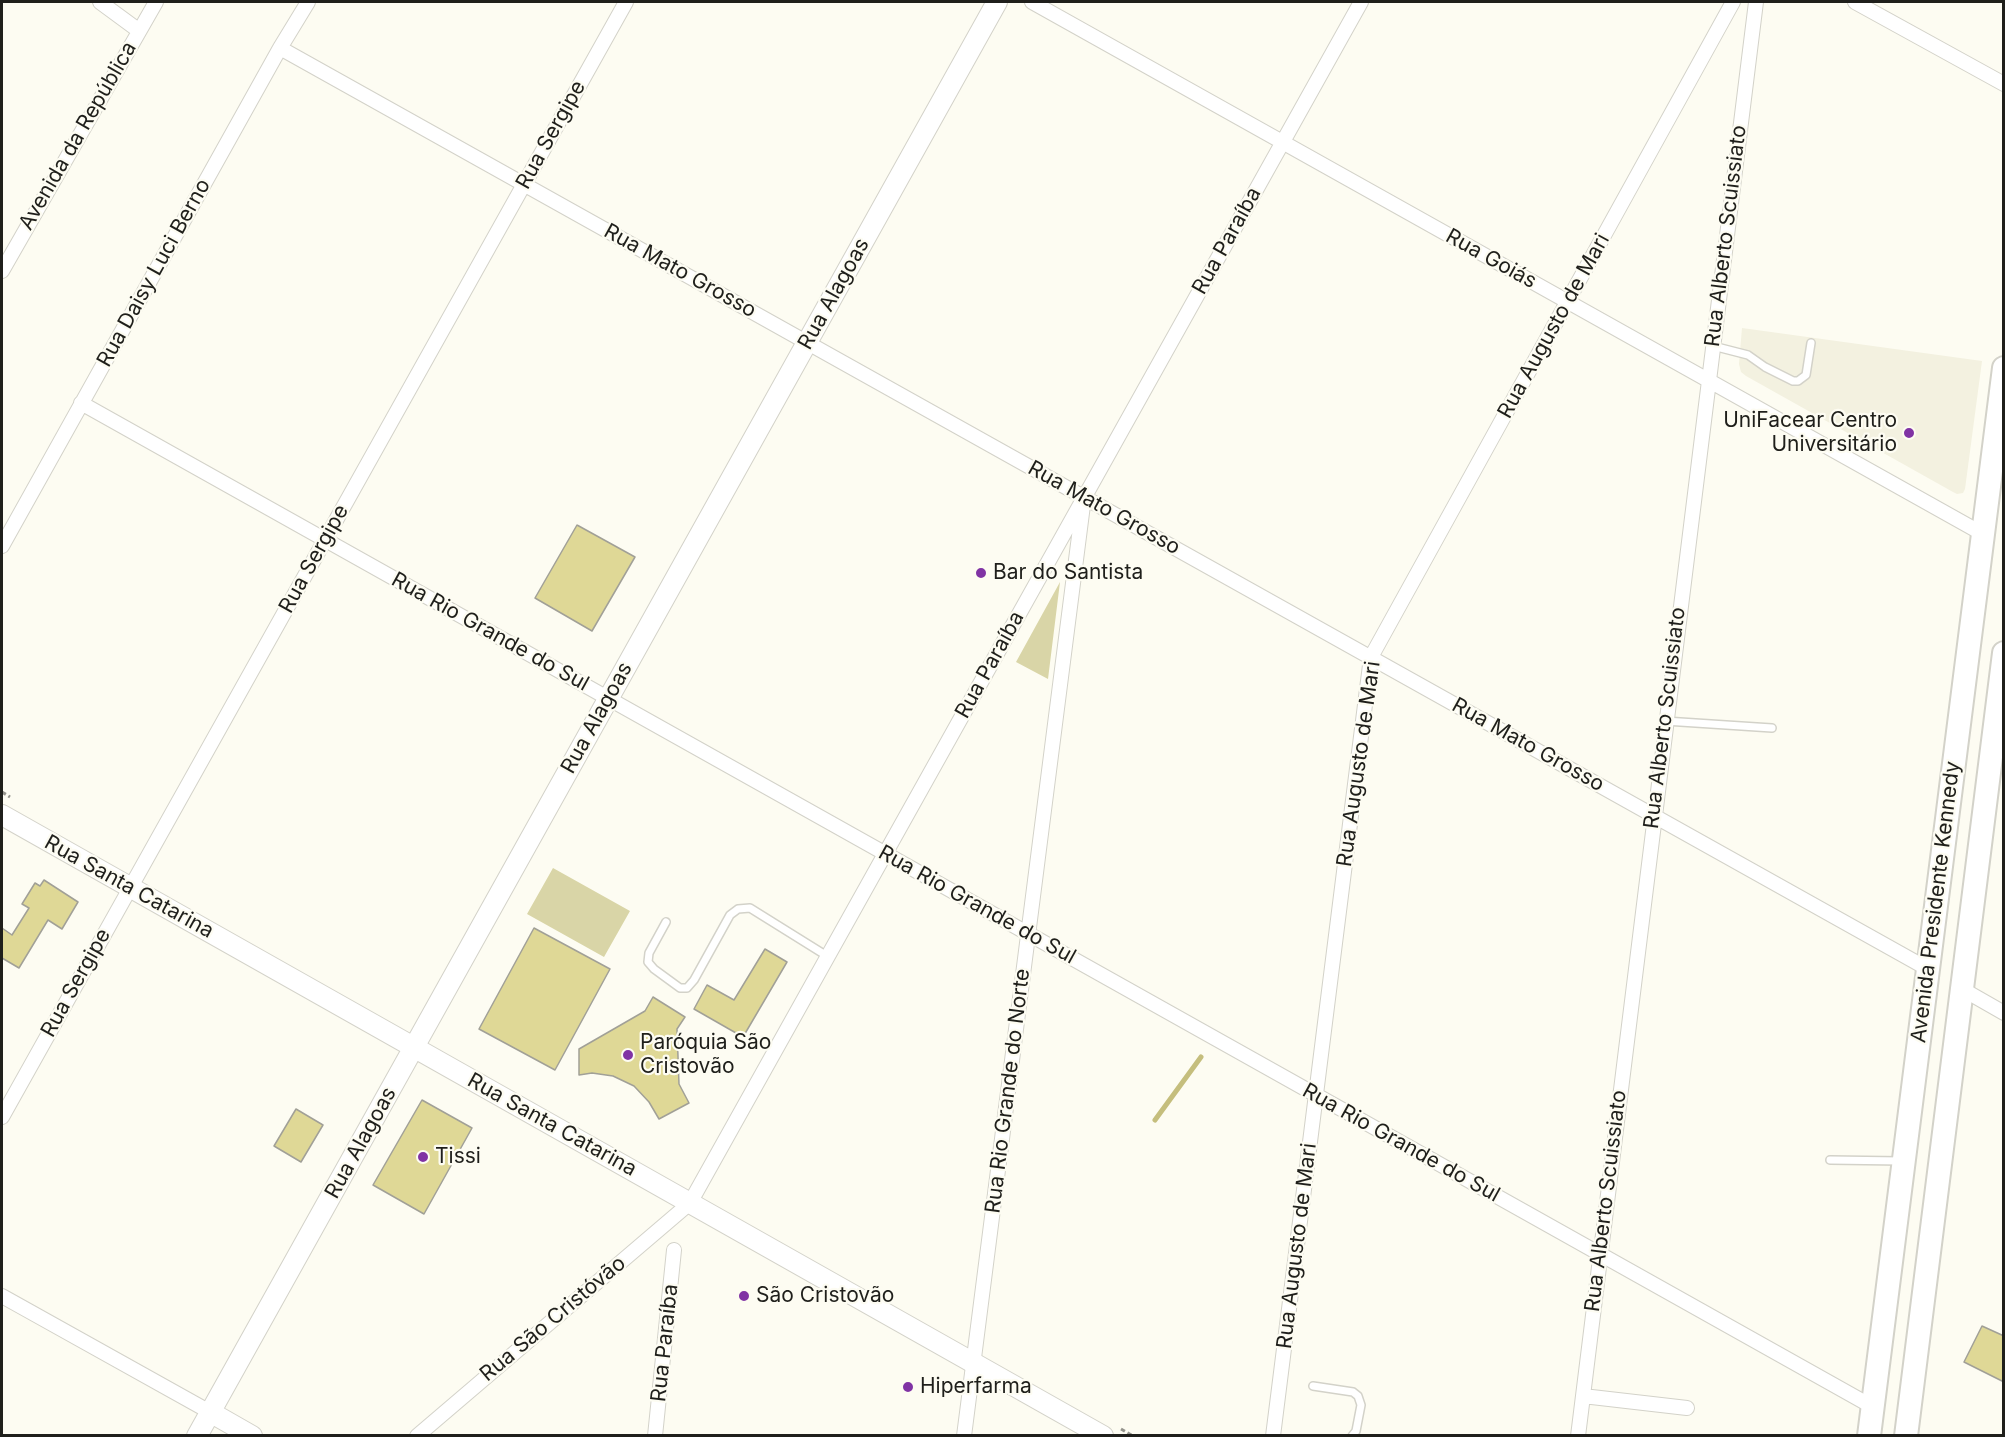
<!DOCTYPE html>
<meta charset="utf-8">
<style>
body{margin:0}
#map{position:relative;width:2005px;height:1437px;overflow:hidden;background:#fdfcf2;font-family:Inter,sans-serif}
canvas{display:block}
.frame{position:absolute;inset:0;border:3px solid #1f1f1b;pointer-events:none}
</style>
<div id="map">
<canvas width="2005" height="1437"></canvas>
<div class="frame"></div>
</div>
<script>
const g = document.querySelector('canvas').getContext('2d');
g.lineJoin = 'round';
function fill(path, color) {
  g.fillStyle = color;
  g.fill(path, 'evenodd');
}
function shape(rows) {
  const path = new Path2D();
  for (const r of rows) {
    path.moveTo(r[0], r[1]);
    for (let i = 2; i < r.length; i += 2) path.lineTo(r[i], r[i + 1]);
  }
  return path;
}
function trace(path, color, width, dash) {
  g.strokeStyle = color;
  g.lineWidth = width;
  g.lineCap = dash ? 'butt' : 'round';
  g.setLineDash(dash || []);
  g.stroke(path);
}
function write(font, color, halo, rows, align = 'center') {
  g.font = font + ' Inter,sans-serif';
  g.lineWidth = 4.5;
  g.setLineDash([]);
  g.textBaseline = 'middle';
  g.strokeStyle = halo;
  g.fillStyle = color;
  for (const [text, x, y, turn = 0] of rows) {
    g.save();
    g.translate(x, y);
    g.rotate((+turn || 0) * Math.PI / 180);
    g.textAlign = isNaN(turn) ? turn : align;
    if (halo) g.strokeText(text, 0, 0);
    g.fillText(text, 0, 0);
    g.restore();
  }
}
const built = shape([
 [1742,328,1982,361,1965,489,1963,493,1957,494,1953,492,1746,376,1741,372,1739,364]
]);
const green = shape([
 [1060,582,1048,679,1016,662],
 [553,868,630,911,604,957,527,914]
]);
const stream = shape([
 [1155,1120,1201,1057]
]);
const building = shape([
 [577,525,635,557,592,631,535,598,577,525],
 [44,880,78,902,62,929,48,920,19,968,2,958,2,928,12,935,29,908,22,904,35,883,40,886,44,880],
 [534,928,610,969,555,1070,479,1029,534,928],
 [765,949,787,962,743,1037,694,1009,707,985,734,1000,765,949],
 [653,997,685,1017,677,1029,679,1084,689,1103,659,1119,649,1102,634,1086,613,1076,592,1073,579,1075,579,1049,645,1011,653,997],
 [422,1100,472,1128,424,1214,373,1185,422,1100],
 [296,1109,323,1125,301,1162,274,1146,296,1109],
 [1982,1326,2004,1336,2004,1382,1964,1362,1982,1326]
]);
const path = shape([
 [2,792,10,797],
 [1121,1429,1133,1436]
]);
const lane = shape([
 [1713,346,1748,355,1765,367,1793,381,1798,381,1806,375,1811,343],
 [1665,721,1772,728],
 [666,922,649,953,648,962,654,969,680,988,687,988,694,980,730,915,738,909,750,908,827,956],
 [1830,1160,1901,1161],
 [1313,1386,1353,1392,1358,1396,1361,1405,1356,1431,1352,1436]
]);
const street = shape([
 [100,2,138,30],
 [1032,2,1983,534],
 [1855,2,2004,84],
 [280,48,1928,969],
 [2,271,156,2],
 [81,403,1873,1407],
 [2,546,280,48,308,2],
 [1962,989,2004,1013],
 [2,1117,626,2],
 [2,1296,210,1412],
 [1583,1396,1687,1408],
 [417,1436,690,1203,1361,2],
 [655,1436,674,1250],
 [964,1436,1083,505],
 [1273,1436,1371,657,1733,2],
 [1578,1436,1756,2]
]);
const secondary = shape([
 [2,815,1103,1436],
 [210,1412,252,1436],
 [197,1436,997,2]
]);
const primary = shape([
 [1869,1436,2004,368],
 [1906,1436,2004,653]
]);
const markers = [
 [1909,433,6,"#8033a4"],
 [981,573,6,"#8033a4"],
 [628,1055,6,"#8033a4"],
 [423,1157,6,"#8033a4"],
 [744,1296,6,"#8033a4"],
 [908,1387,6,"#8033a4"]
];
const streetNames = [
 ["Rua Sergipe",551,135,-61],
 ["Avenida da República",78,136,-60],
 ["Rua Alberto Scuissiato",1726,236,-83],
 ["Rua Paraíba",1227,241,-61],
 ["Rua Goiás",1491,259,29],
 ["Rua Mato Grosso",680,271,29],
 ["Rua Daisy Luci Berno",154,273,-61],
 ["Rua Alagoas",834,294,-61],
 ["Rua Augusto de Mari",1554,326,-61],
 ["Rua Mato Grosso",1104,508,29],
 ["Rua Sergipe",314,559,-61],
 ["Rua Rio Grande do Sul",490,632,29],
 ["Rua Paraíba",990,665,-61],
 ["Rua Alagoas",597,718,-61],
 ["Rua Alberto Scuissiato",1665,718,-83],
 ["Rua Mato Grosso",1528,745,29],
 ["Rua Augusto de Mari",1359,764,-82],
 ["Rua Santa Catarina",129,887,29],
 ["Avenida Presidente Kennedy",1936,902,-83],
 ["Rua Rio Grande do Sul",977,905,29],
 ["Rua Sergipe",76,983,-61],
 ["Rua Rio Grande do Norte",1008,1091,-83],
 ["Rua Santa Catarina",552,1125,29],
 ["Rua Alagoas",361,1143,-61],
 ["Rua Rio Grande do Sul",1401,1143,29],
 ["Rua Alberto Scuissiato",1606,1201,-83],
 ["Rua Augusto de Mari",1297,1246,-83],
 ["Rua São Cristóvão",553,1319,-40],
 ["Rua Paraíba",665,1343,-84]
];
const poiNames = [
 ["UniFacear Centro",1897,421,"right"],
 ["Universitário",1897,445,"right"],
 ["Bar do Santista",993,573],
 ["Paróquia São",640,1043],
 ["Cristovão",640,1067],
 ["Tissi",435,1157],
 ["São Cristovão",756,1296],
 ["Hiperfarma",920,1387]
];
fill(built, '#f3f1e0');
fill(green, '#d9d5a7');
trace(stream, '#c5be7d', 5);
fill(building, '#dfd896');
trace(building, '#a1a097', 1.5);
trace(lane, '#d3d2c9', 10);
trace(street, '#d3d2c9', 16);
trace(secondary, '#d3d2c9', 22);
trace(primary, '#d3d2c9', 26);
trace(path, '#94938c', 3, [4.5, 3]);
trace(lane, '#fff', 7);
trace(street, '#fff', 14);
trace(secondary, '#fff', 20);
trace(primary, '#fff', 22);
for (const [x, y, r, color] of markers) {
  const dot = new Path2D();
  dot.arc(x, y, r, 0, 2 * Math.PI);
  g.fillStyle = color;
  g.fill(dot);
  trace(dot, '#fdfcf2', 2);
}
write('21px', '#1f1f1b', '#fdfcf2', streetNames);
write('21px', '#1f1f1b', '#fdfcf2', poiNames, 'left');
</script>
